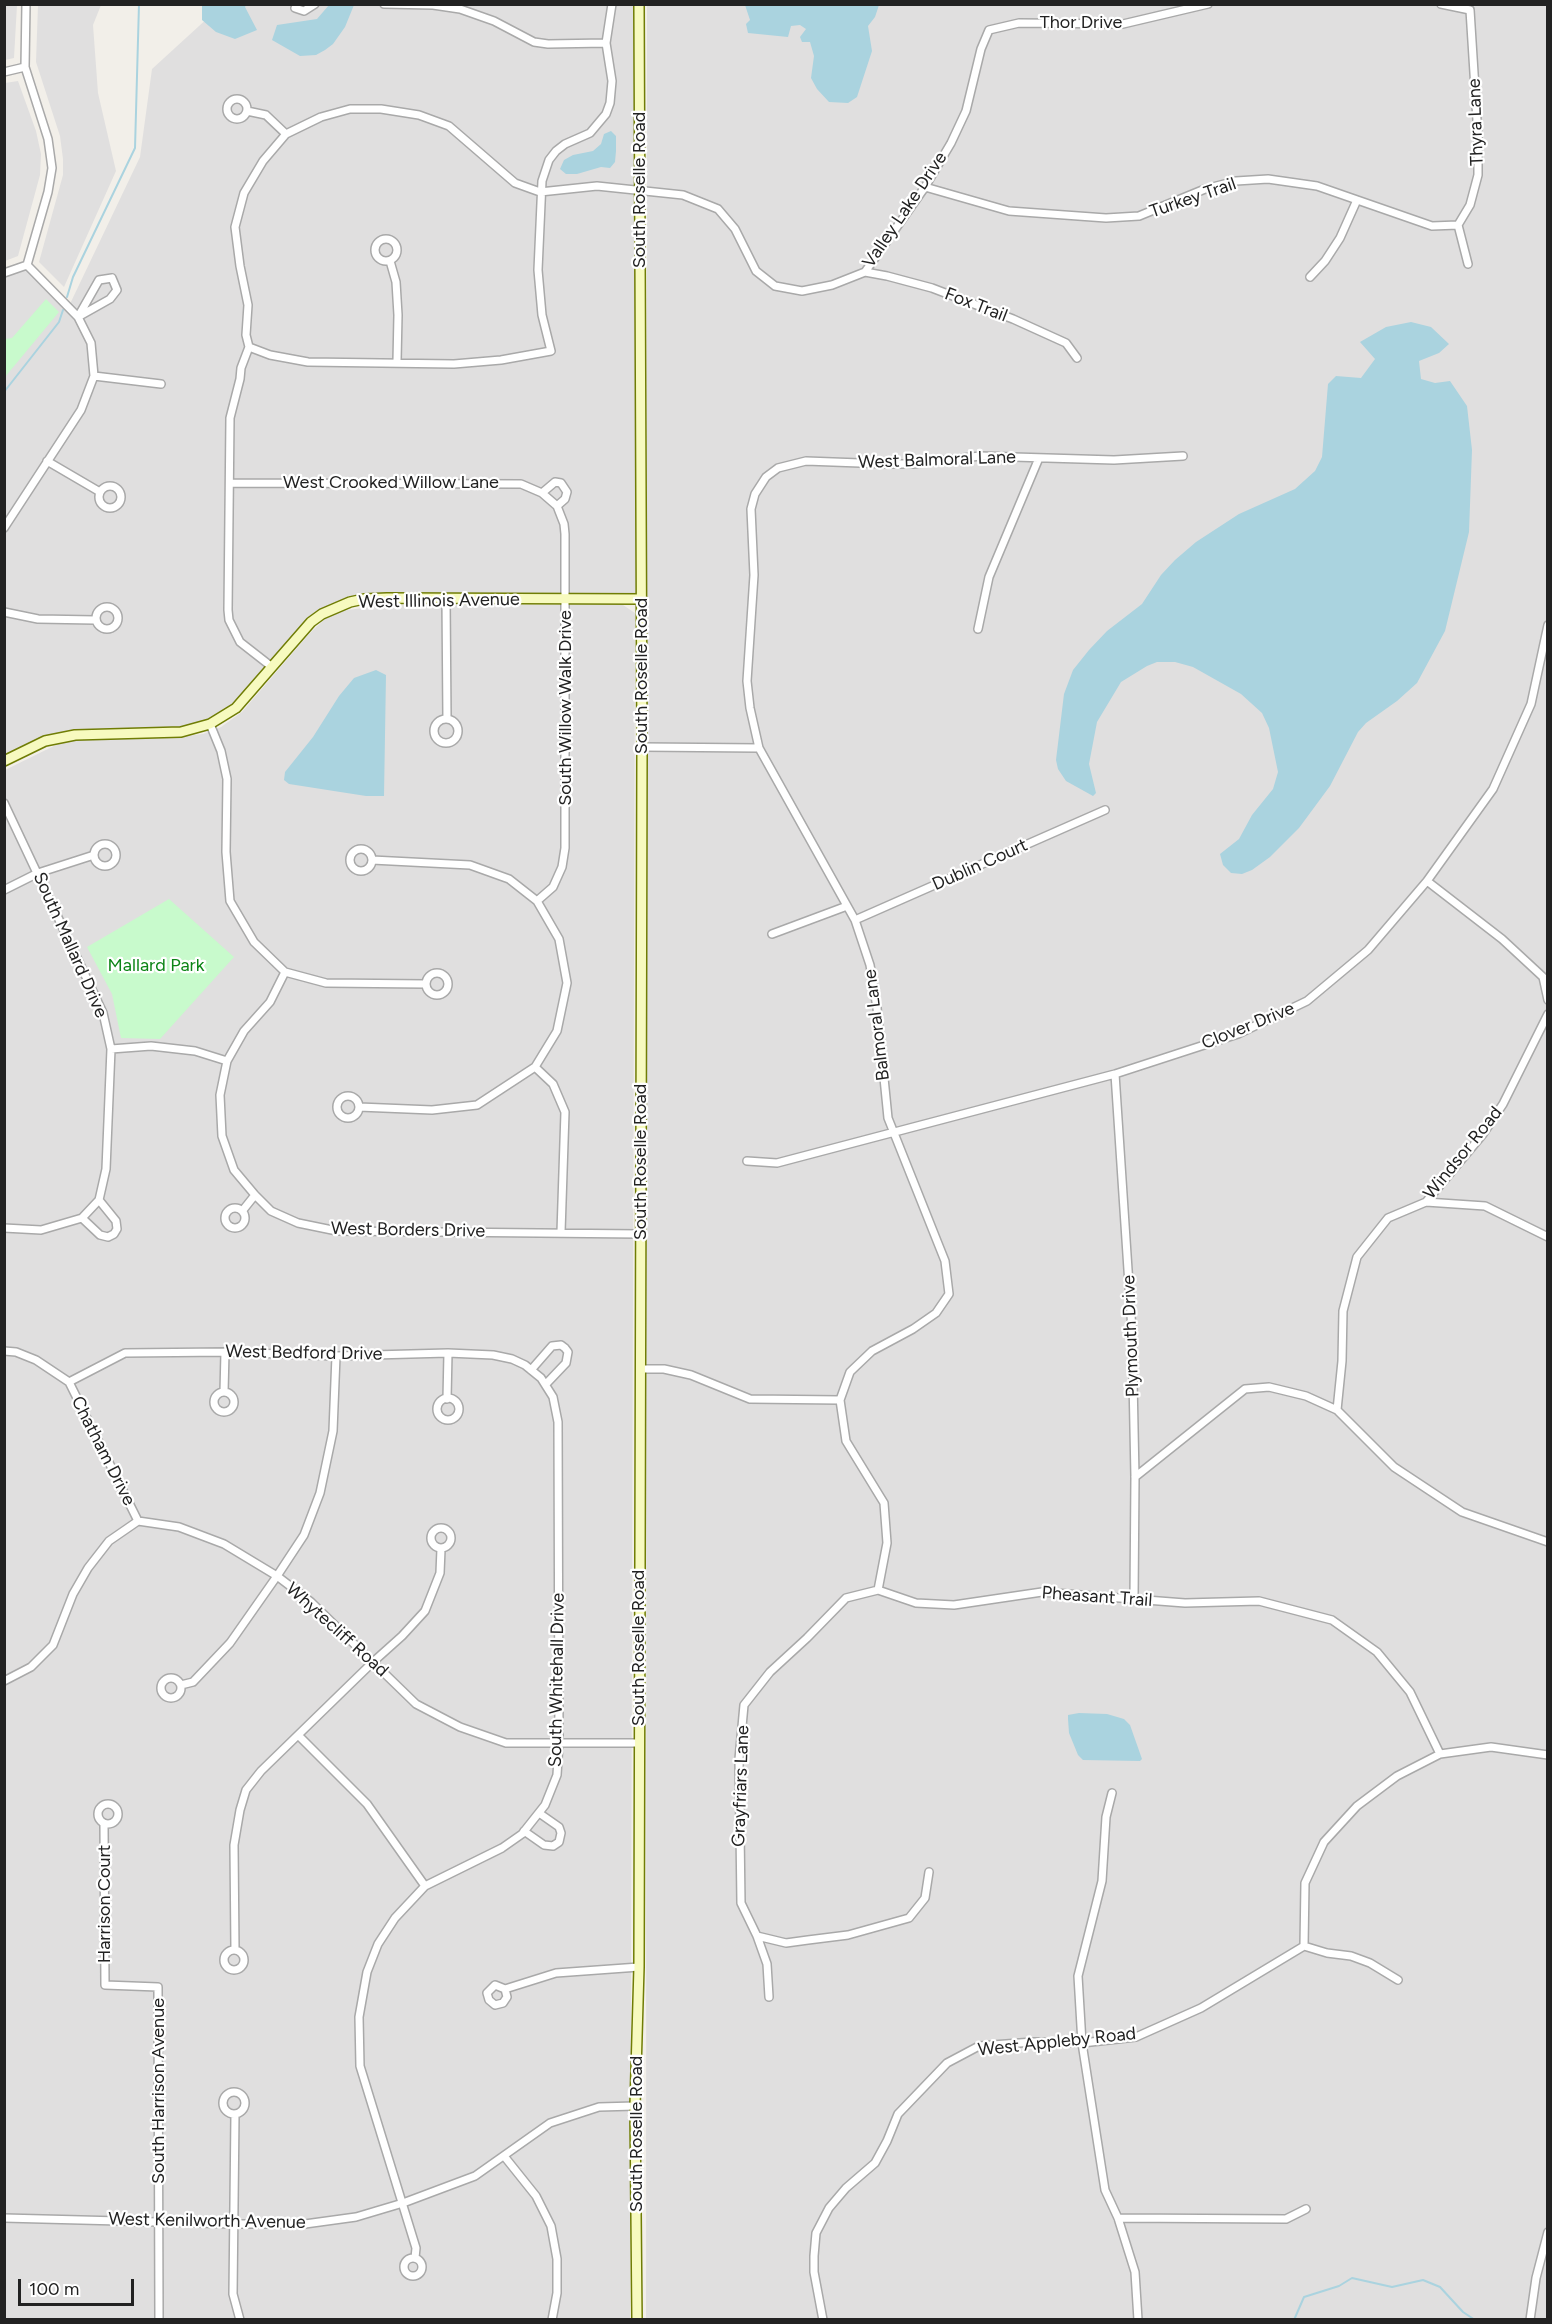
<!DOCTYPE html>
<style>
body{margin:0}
#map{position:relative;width:1552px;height:2324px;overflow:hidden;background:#f2efe9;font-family:Figtree,sans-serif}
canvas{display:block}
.frame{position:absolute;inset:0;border:6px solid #222;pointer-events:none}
.scale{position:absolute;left:18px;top:2279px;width:116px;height:27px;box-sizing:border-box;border:3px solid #222;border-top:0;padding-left:8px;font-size:18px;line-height:21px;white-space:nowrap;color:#222;-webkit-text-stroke:4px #fff;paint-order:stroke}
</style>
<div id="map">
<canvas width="1552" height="2324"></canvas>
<div class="frame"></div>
<div class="scale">100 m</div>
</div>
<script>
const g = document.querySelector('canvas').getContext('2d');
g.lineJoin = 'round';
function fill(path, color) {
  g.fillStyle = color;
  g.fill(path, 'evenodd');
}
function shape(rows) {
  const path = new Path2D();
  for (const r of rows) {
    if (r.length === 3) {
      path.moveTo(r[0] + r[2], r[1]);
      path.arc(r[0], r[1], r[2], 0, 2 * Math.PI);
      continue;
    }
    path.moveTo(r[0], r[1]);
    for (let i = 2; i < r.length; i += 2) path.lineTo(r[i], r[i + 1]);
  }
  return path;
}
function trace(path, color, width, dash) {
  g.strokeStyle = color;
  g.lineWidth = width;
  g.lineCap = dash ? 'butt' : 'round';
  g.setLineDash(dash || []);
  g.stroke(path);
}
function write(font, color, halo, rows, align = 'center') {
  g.font = font + ' Figtree,sans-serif';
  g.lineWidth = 4.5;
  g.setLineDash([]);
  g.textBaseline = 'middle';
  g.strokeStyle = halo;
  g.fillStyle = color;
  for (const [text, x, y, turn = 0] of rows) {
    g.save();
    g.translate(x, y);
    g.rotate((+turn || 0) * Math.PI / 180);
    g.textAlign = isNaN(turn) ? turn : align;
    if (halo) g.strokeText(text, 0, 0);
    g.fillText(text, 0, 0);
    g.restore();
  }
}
const residential = shape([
 [5,4,17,5,14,58,5,60],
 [38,5,101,5,93,25,98,93,116,171,64,287,39,262,63,175,63,159,60,136,36,62],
 [222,5,639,5,642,599,364,599,322,614,248,695,197,729,45,741,5,761,5,273,27,265,69,306,140,157,152,69],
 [647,5,1547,5,1547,2319,646,2320],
 [18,81,36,131,41,154,40,175,18,256,5,261,5,83],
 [384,605,623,605,635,613,630,2319,5,2320,5,770,58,744,82,739,170,738,203,734,221,727,242,712,309,634,325,619,341,611]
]);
const park = shape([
 [46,299,59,312,5,377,5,339,12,338],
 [169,899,234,957,160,1039,121,1038,112,994,87,947]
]);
const water = shape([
 [202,5,246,5,245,7,257,30,235,39,216,32,202,20],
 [329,5,354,5,345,27,333,44,325,50,316,55,300,56,272,40,277,25,317,19],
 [745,5,879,5,875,17,868,26,872,51,857,97,848,103,829,102,817,89,811,78,814,56,810,42,802,42,800,37,806,29,800,25,791,26,788,37,748,33,746,24,750,20],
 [611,131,616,136,616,151,615,162,610,168,601,167,577,174,566,174,560,169,564,160,573,155,593,151,601,144,604,134],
 [1411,322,1431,327,1449,344,1439,353,1419,361,1421,379,1435,383,1450,381,1467,406,1472,450,1469,532,1445,631,1417,683,1397,701,1366,723,1358,732,1330,786,1299,828,1270,857,1252,870,1242,874,1231,873,1223,865,1220,854,1239,839,1252,815,1273,789,1278,772,1269,728,1262,713,1241,694,1193,667,1175,662,1157,662,1147,666,1121,682,1097,722,1089,764,1096,793,1093,796,1066,781,1058,769,1056,760,1064,694,1073,670,1089,650,1107,631,1142,604,1161,575,1175,560,1196,542,1239,514,1295,489,1315,471,1322,457,1328,384,1336,376,1361,378,1375,359,1360,342,1386,327],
 [376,670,386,675,384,796,366,796,289,784,284,780,285,772,313,737,339,696,354,678],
 [1079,1713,1107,1714,1124,1719,1130,1725,1142,1759,1140,1761,1083,1760,1078,1755,1069,1733,1068,1719,1068,1715]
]);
const stream = shape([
 [67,297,73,277,135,148,139,4],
 [4,392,59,322,63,310],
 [1294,2320,1304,2297,1339,2286,1352,2278,1392,2287,1423,2280,1440,2287,1463,2312,1475,2320]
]);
const minor = shape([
 [26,4,25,67,48,139,52,168,48,192,27,265],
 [384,4,433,5,460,9,494,21,534,42,548,44,606,43],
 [1441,4,1470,10,1478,136,1478,175,1470,205,1458,225,1468,264],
 [295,8,304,11,315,4],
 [4,72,25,67],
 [237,109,10],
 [247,111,266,115,286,134],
 [925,187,1009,211,1106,218,1139,216,1205,189,1236,181,1268,179,1317,186,1432,226,1458,225],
 [386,250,11],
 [390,261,396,282,398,315,397,361],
 [865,272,887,276,932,288,1013,319,1066,343,1077,358],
 [4,273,27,265],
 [1310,277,1325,261,1340,238,1357,200],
 [112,278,117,290,110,299,78,317,99,280,112,278],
 [249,347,246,335,248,305,240,266,235,227,244,193,263,161,286,134,321,117,350,109,381,109,419,115,449,126,515,183,540,192,597,186,683,195,718,209,735,229,756,271,775,286,802,291,832,285,865,272,925,187,951,143,966,111,981,49,989,30,1019,23,1123,24,1208,4],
 [249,347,270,355,308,362,454,364,501,360,551,351,542,315,538,270,542,181,549,160,556,151,565,144,590,133,606,114,610,103,612,81,606,43,612,4],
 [249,347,241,368,240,379,230,418,228,610,229,620,240,642,272,667],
 [94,376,161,384],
 [47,461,100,492],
 [230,483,521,484,542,493,557,506,564,524,565,534,565,848,562,867,553,887,537,901],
 [110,497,11],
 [542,493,555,482,561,483,567,492,565,499,557,506],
 [4,528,81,410,94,376,91,343,78,317,27,265],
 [446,599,447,719],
 [107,618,11],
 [4,612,38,619,95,620],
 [978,629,989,577,1039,458],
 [446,731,12],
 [210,724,221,751,227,779,226,852,230,901,254,942,285,972],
 [642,747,759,748],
 [4,803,103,1013,111,1049,106,1169,99,1200],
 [105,855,11],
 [361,860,11],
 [1427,881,1502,939,1543,977,1548,1000],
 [4,890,38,873,94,855],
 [855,920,1105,810],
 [772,934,847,906],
 [437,984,11],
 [426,984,326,983,285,972,270,1002,244,1031,227,1061,220,1095,222,1136,234,1170,255,1195,271,1211,298,1223,337,1231,640,1234],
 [111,1049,151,1046,195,1051,227,1061],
 [535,1067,553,1084,565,1112,561,1232],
 [1115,1074,1132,1330,1135,1477,1134,1599],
 [348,1107,11],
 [359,1107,432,1110,477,1105,535,1067,557,1031,567,983,559,939,537,901,509,879,470,865,372,860],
 [747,1161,777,1163,1115,1074,1238,1034,1307,1001,1368,950,1427,881,1493,789,1531,704,1548,625],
 [1426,1202,1485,1206,1548,1237],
 [235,1218,10],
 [243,1210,255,1195],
 [82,1218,100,1235,108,1237,114,1234,117,1229,116,1221,99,1200],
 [4,1228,41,1230,82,1218,99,1200],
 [4,1351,16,1352,36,1360,69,1382,138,1521],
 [640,1369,664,1369,691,1375,750,1399,840,1400],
 [531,1370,552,1346,561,1345,565,1348,568,1352,566,1363,546,1384],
 [69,1382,125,1353,225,1352,336,1356,448,1353,493,1355,512,1359,525,1365,541,1378,553,1397,558,1422,559,1743,557,1775,545,1805,522,1834,502,1848,425,1886,395,1918,378,1944,367,1972,359,2017,360,2066,416,2248,415,2258],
 [224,1392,225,1352],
 [224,1402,10],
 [448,1409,11],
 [447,1399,448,1353],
 [1337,1410,1342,1361,1343,1311,1357,1257,1388,1218,1426,1202,1483,1134,1503,1104,1548,1014],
 [1135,1477,1245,1389,1269,1387,1306,1396,1337,1410,1394,1467,1462,1512,1548,1542],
 [441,1538,10],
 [878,1590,887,1543,884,1503,846,1441,840,1400,850,1372,872,1351,913,1329,936,1313,949,1294,945,1261,888,1118,877,1008,870,965,855,920,759,748,750,708,747,681,754,575,751,509,755,494,766,477,778,468,806,461,887,464,913,464,980,456,1114,460,1183,456],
 [878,1590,916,1603,954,1605,1042,1592,1185,1603,1259,1601,1332,1620,1377,1652,1410,1692,1440,1754,1491,1747,1548,1755],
 [171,1688,10],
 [4,1681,31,1667,53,1645,73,1594,88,1568,109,1541,138,1521,179,1527,224,1544,277,1576,311,1602,416,1704,460,1727,506,1743,639,1743],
 [181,1685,193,1682,230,1643,277,1576,304,1535,320,1493,333,1431,336,1356],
 [298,1735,367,1804,425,1886],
 [1112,1793,1106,1817,1102,1881,1078,1976,1082,2043,1105,2190,1118,2218,1135,2272,1138,2320],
 [108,1814,10],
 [104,1824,105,1985,158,1987,159,2320],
 [524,1831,544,1845,553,1846,559,1842,561,1833,559,1827,539,1813],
 [757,1936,786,1943,808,1940,848,1935,909,1918,925,1898,929,1872],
 [1304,1946,1327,1953,1351,1956,1370,1963,1398,1980],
 [234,1960,10],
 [235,1950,234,1845,240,1810,246,1790,261,1771,373,1662,402,1636,425,1611,440,1573,441,1549],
 [505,1989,507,1997,503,2003,495,2005,489,2000,487,1993,495,1985,505,1989,556,1973,639,1967],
 [769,1997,767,1964,757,1936,741,1903,739,1759,744,1705,770,1672,807,1638,846,1598,878,1590],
 [234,2103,11],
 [235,2114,233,2294,240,2320],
 [504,2156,536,2196,551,2226,557,2259,557,2293,552,2320],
 [4,2218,235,2224,305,2224,356,2217,403,2203,475,2176,550,2123,599,2107,635,2106],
 [1118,2218,1286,2219,1306,2209],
 [413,2267,9],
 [823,2320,814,2272,814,2256,816,2233,829,2208,846,2188,875,2163,887,2141,898,2114,947,2063,979,2046,1033,2042,1082,2043,1136,2037,1201,2008,1304,1946,1305,1883,1324,1842,1357,1806,1397,1776,1440,1754],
 [1530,2320,1536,2278,1548,2232]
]);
const secondary = shape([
 [4,761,45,741,75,735,181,732,210,724,236,708,311,622,322,614,350,602,364,599,387,598,642,599],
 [637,2320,635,2106,639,1967,642,747,639,4]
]);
const streetNames = [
 ["Thor Drive",1081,23],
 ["Thyra Lane",1476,122,-92],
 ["South Roselle Road",640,190,-90],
 ["Turkey Trail",1193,198,-19],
 ["Valley Lake Drive",905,210,-56],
 ["Fox Trail",976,305,21],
 ["West Balmoral Lane",937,460,-2],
 ["West Crooked Willow Lane",391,483],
 ["West Illinois Avenue",439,601,-1],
 ["South Roselle Road",642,676,-90],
 ["South Willow Walk Drive",566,708,-90],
 ["Dublin Court",980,865,-24],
 ["South Mallard Drive",70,945,66],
 ["Balmoral Lane",877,1025,-97],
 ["Clover Drive",1248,1026,-22],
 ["Windsor Road",1463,1153,-51],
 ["South Roselle Road",641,1162,-90],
 ["West Borders Drive",408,1230,1],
 ["Plymouth Drive",1131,1336,-92],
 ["West Bedford Drive",304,1353,1],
 ["Chatham Drive",103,1451,63],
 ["Pheasant Trail",1097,1597,4],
 ["Whytecliff Road",337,1630,42],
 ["South Roselle Road",639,1648,-90],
 ["South Whitehall Drive",557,1680,-89],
 ["Grayfriars Lane",741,1786,-88],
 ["Harrison Court",105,1904,-90],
 ["West Appleby Road",1057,2042,-6],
 ["South Harrison Avenue",159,2091,-90],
 ["South Roselle Road",637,2134,-90],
 ["West Kenilworth Avenue",207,2221,1]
];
const parkNames = [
 ["Mallard Park",156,966]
];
fill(residential, '#e0dfdf');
fill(park, '#c8facc');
fill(water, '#aad3df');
trace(stream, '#aad3df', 2);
trace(minor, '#a9a9a9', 10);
trace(secondary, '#707d05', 12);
trace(minor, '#fff', 7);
trace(secondary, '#f7fabf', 9);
write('18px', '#222', '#fff', streetNames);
write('18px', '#0c8416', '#fff', parkNames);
</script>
